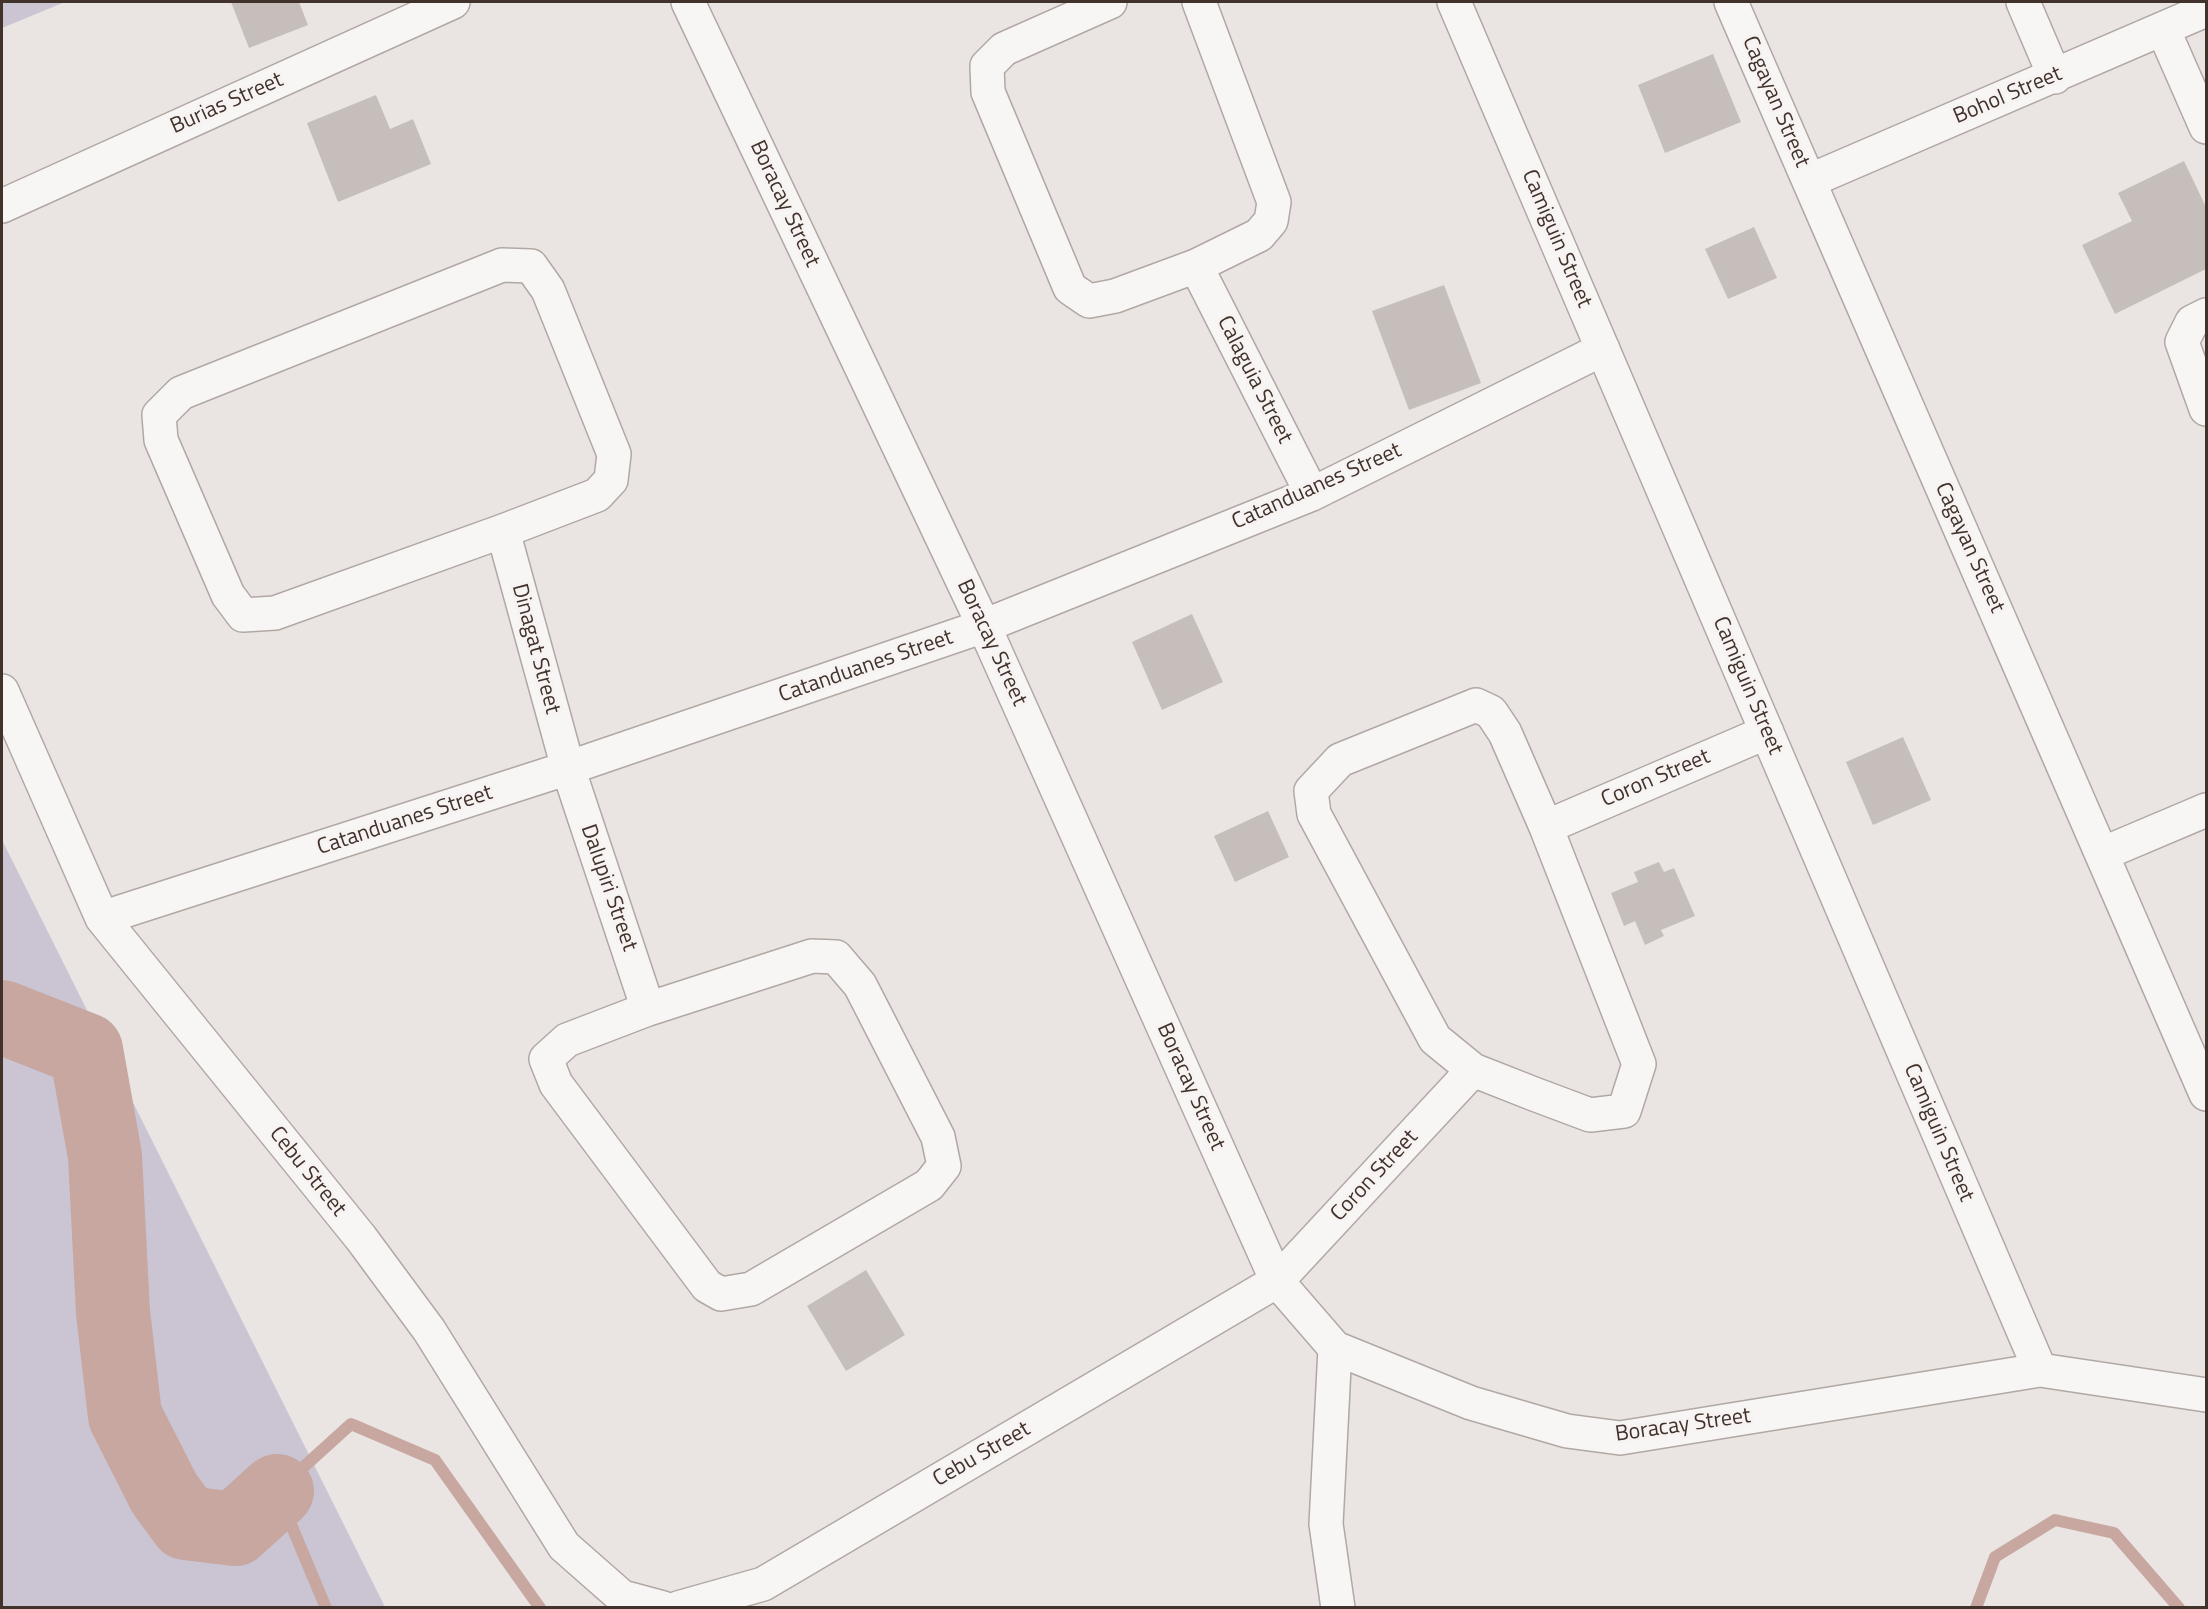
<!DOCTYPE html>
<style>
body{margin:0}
#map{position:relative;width:2208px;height:1609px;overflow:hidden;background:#eae5e3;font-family:"Titillium Web",sans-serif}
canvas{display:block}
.frame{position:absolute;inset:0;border:3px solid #41322b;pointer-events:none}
</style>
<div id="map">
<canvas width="2208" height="1609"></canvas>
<div class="frame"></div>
</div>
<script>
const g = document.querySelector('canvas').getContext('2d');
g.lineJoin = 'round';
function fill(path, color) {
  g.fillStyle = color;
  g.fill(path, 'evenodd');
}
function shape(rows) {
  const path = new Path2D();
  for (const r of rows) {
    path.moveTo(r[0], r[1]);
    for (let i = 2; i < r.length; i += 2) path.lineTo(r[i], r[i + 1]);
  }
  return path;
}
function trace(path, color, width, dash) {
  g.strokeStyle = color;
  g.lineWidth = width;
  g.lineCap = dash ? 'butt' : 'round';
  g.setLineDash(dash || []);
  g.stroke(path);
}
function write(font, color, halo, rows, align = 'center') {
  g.font = font + ' "Titillium Web",sans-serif';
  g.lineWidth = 6;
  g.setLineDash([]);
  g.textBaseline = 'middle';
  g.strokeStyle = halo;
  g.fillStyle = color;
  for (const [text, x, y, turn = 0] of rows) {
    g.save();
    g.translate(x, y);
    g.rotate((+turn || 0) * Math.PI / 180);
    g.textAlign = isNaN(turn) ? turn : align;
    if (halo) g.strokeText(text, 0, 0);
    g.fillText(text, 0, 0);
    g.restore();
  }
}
const green = shape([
 [2,2,65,2,2,28],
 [2,840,385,1607,2,1607]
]);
const stream = shape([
 [326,1608,277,1491,351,1424,435,1460,540,1608],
 [1976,1608,1995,1557,2055,1520,2114,1533,2179,1608]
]);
const river = shape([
 [2,1017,86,1050,105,1156,113,1312,125,1416,164,1493,186,1523,235,1529,277,1491]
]);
const building = shape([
 [231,2,299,2,308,25,249,48],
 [1713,54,1741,122,1665,153,1638,85],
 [376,95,390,129,413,119,431,164,338,202,307,123],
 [2184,161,2206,207,2206,269,2115,314,2082,245,2132,221,2118,193],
 [1754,227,1777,278,1728,299,1705,249],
 [1444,285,1481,383,1409,410,1372,311],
 [1192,614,1223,682,1162,710,1132,642],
 [1903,737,1931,800,1873,825,1846,762],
 [1268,811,1289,857,1235,882,1214,836],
 [1659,862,1664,872,1674,868,1695,916,1661,930,1664,936,1645,945,1635,921,1624,926,1611,893,1638,882,1634,872],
 [866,1270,905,1335,846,1371,807,1306]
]);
const minor = shape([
 [688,2,984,626,1277,1281,1335,1348,1471,1403,1567,1431,1620,1438,2040,1370,2206,1395],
 [1110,2,1004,49,987,66,988,92,1070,288,1089,301,1115,296,1196,266,1259,235,1271,221,1274,202,1199,2],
 [1454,2,2040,1370],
 [1731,2,2206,1094],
 [2023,2,2055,77],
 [2163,29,2206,127],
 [1809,181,2206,10],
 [2,206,453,2],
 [502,265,531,266,548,290,614,454,611,480,597,495,503,531,275,613,243,615,228,595,161,440,159,415,181,393,502,265],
 [1196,266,1312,494],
 [2206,315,2192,322,2182,342,2206,409],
 [503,531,568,768,648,1009],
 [2,691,102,918,361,1238,429,1330,564,1546,622,1597,663,1608],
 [1476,705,1491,712,1505,733,1546,827,1639,1064,1624,1111,1590,1115,1534,1094,1473,1070,1435,1039,1314,814,1311,791,1340,760,1476,705],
 [1546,827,1767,732],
 [2102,854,2206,810],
 [102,918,568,768,984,626,1312,494,1603,349],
 [812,956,836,957,860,985,938,1137,944,1166,929,1185,751,1289,721,1294,707,1286,556,1084,546,1059,567,1040,648,1009,812,956],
 [1335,1348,1326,1524,1338,1608],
 [678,1608,763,1584,1277,1281,1473,1070]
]);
const streetNames = [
 ["Bohol Street",2008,96,-23],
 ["Cagayan Street",1775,102,67],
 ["Burias Street",227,104,-24],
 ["Boracay Street",784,204,65],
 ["Camiguin Street",1556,239,67],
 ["Calaguia Street",1254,380,63],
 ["Catanduanes Street",1317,487,-24],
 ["Cagayan Street",1969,548,66],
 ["Boracay Street",991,643,65],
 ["Dinagat Street",535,649,75],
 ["Catanduanes Street",866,667,-19],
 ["Camiguin Street",1747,686,67],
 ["Coron Street",1656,779,-23],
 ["Catanduanes Street",405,821,-18],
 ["Dalupiri Street",608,888,71],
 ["Boracay Street",1190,1087,66],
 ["Camiguin Street",1938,1133,67],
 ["Cebu Street",307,1172,51],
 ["Coron Street",1375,1176,-47],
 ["Boracay Street",1683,1426,-8],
 ["Cebu Street",982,1455,-30]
];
fill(green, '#cac4d3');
trace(stream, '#c7a7a0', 12);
trace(river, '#c7a7a0', 74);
fill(building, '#c6beba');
trace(minor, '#b1a8a4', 36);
trace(minor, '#f8f6f5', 33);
write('22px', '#41322b', '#f7f3f2', streetNames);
</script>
